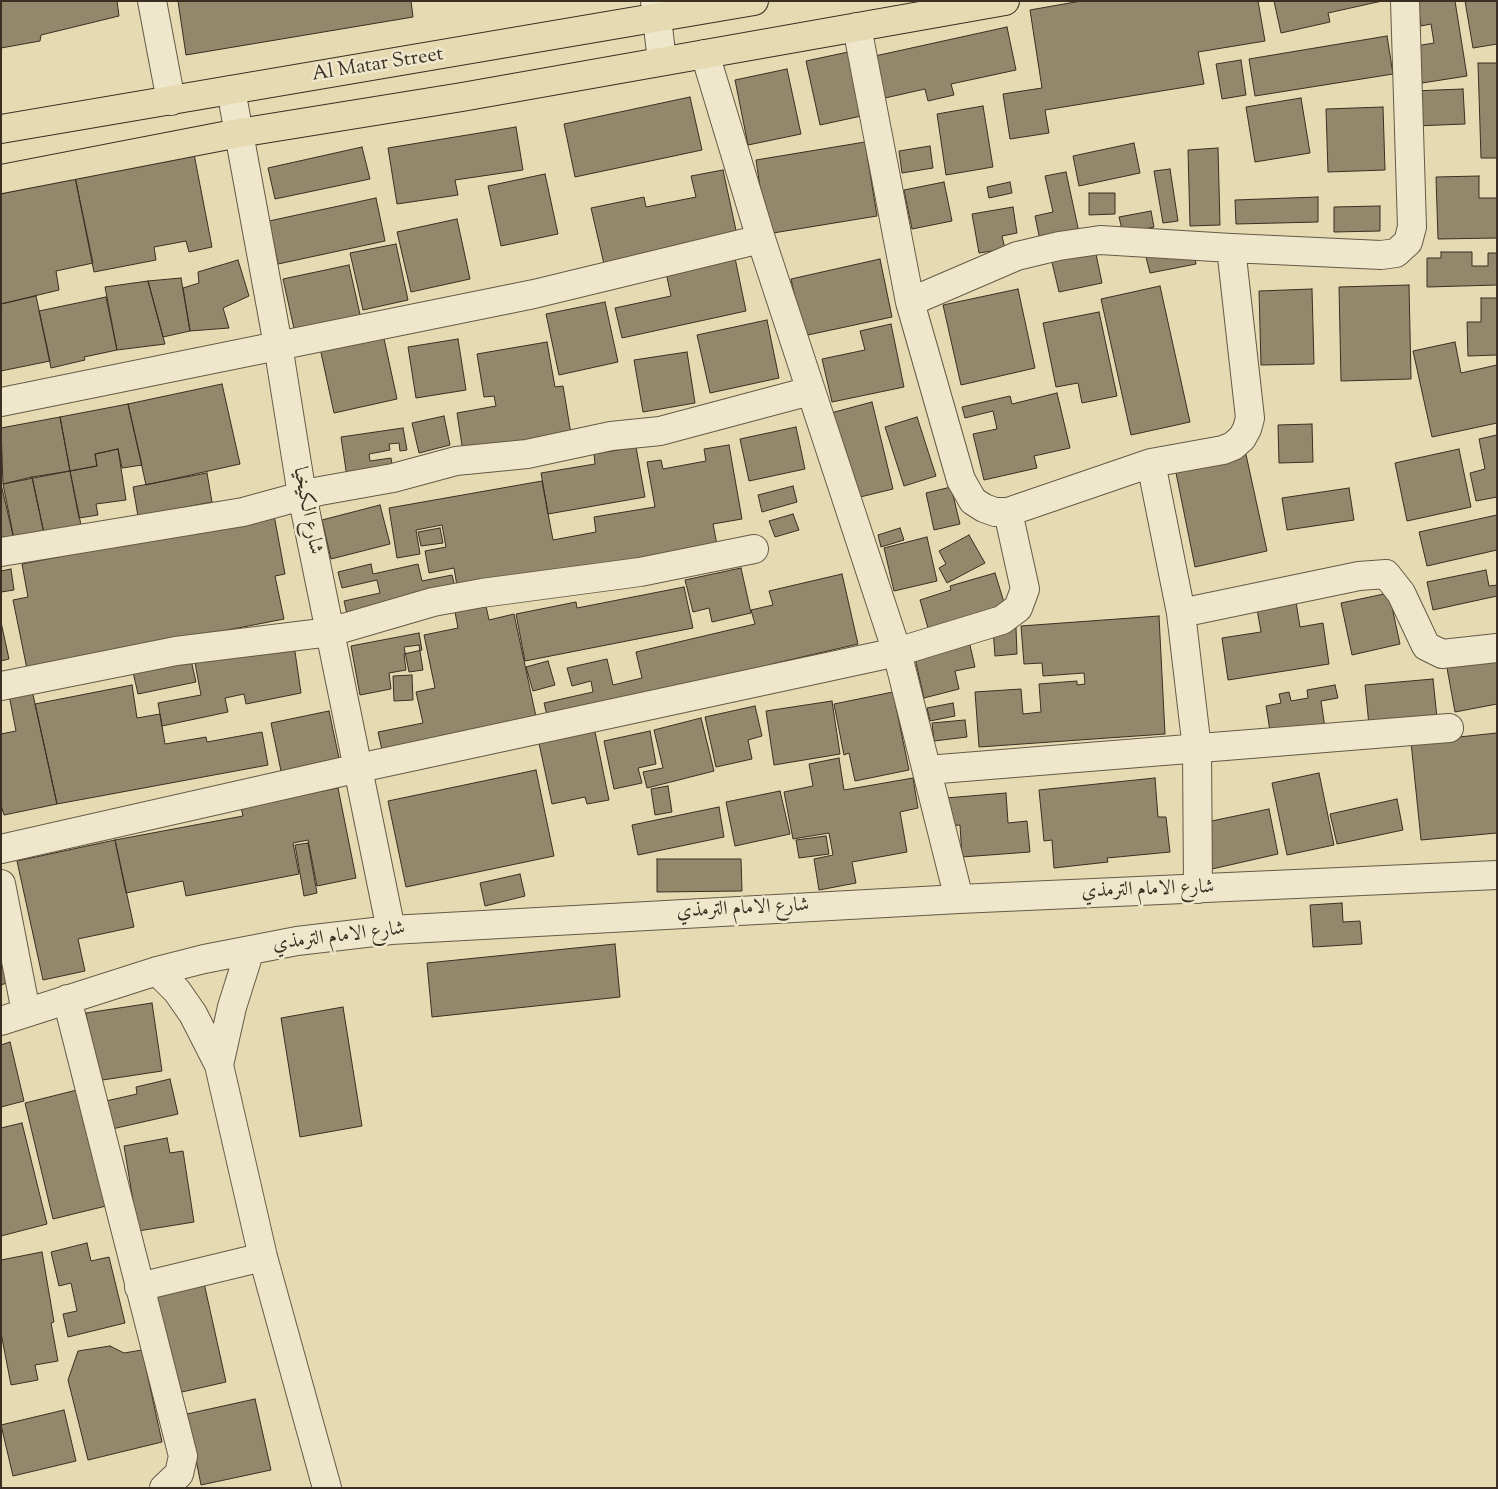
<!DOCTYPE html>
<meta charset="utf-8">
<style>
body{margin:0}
#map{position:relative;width:1498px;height:1489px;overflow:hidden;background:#e5dab1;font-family:"Sorts Mill Goudy",serif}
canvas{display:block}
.frame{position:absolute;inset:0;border:2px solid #3a2f22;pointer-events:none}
</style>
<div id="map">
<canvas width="1498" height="1489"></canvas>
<div class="frame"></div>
</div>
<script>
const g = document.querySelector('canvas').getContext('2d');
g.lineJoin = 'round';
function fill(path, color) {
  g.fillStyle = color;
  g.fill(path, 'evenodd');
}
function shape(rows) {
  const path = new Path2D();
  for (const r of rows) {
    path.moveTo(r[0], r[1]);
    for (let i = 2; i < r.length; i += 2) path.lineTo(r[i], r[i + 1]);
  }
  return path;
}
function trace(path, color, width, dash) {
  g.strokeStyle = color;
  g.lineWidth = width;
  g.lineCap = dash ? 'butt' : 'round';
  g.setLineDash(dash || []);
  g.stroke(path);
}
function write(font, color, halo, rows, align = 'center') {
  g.font = font + ' "Sorts Mill Goudy",Amiri,serif';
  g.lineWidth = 5;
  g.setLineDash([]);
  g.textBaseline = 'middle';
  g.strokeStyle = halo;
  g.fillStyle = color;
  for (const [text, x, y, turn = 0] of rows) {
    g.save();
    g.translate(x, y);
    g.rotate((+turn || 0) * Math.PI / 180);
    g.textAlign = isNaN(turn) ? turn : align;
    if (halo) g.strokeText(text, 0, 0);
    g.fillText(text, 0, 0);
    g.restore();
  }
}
const building = shape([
 [1,1,117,1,119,16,41,35,40,41,1,48,1,1],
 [178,1,411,1,413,17,186,55,178,1],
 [1081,1,1258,1,1265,41,1198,52,1204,84,1045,110,1049,133,1010,139,1003,94,1042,88,1030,10,1081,1],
 [1274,1,1382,1,1328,13,1330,22,1281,33,1274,1],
 [1417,1,1455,1,1467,76,1422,83,1416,46,1434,43,1431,24,1421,26,1417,1],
 [1465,1,1497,1,1497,44,1473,48,1465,1],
 [1007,27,1016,70,951,84,954,95,928,101,925,89,885,98,875,56,1007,27],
 [1387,36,1393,74,1255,96,1249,59,1387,36],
 [853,51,866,115,820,125,806,61,853,51],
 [1241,60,1246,95,1222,99,1216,64,1241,60],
 [1478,63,1497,63,1497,158,1481,158,1478,63],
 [787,69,801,134,748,145,735,80,787,69],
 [1463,89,1465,124,1415,126,1413,91,1463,89],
 [690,97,702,150,575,177,564,124,690,97],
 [1301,98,1310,153,1255,162,1246,107,1301,98],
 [983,106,993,167,946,175,937,114,983,106],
 [1383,107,1385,170,1328,172,1326,109,1383,107],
 [516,127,523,170,455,180,458,195,397,204,388,148,516,127],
 [865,142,877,216,767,234,756,160,865,142],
 [1134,143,1140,173,1079,186,1073,156,1134,143],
 [930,146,933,168,902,173,899,151,930,146],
 [362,147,370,179,275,199,268,168,362,147],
 [1218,148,1220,225,1190,226,1188,150,1218,148],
 [194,154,212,247,189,252,186,241,154,247,156,260,94,272,75,177,194,154],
 [1170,169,1178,221,1163,223,1154,171,1170,169],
 [723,170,737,235,604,264,591,208,644,197,646,207,696,197,691,176,723,170],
 [1066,172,1080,237,1041,245,1035,216,1053,212,1045,176,1066,172],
 [545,174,558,234,501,246,488,186,545,174],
 [1479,176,1479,198,1497,198,1497,238,1438,239,1436,177,1479,176],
 [75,177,93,263,56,271,59,290,1,304,1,194,75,177],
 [944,182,952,221,912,229,904,190,944,182],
 [1010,182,1012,193,989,198,987,187,1010,182],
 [1089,193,1115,193,1115,214,1089,215,1089,193],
 [1318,197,1318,222,1236,224,1235,200,1318,197],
 [376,198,385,241,278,264,269,221,376,198],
 [1380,206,1380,231,1334,232,1334,207,1380,206],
 [1013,207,1017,233,1002,236,1005,249,979,253,972,214,1013,207],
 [1151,211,1154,227,1123,234,1119,217,1151,211],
 [457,219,470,279,411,292,397,232,457,219],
 [396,244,408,300,363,310,350,253,396,244],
 [1193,248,1196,264,1150,273,1146,257,1193,248],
 [1095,249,1102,283,1059,292,1051,258,1095,249],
 [1441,252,1472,252,1472,266,1488,266,1488,253,1497,253,1497,285,1427,287,1427,258,1441,258,1441,252],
 [734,253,746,311,622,338,615,308,671,296,665,268,734,253],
 [880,259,892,317,803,336,791,279,880,259],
 [238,260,249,296,223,308,229,328,190,331,183,288,199,283,198,272,238,260],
 [349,265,361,319,295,333,283,279,349,265],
 [181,278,190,331,163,337,148,281,181,278],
 [148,281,165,344,117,350,105,287,148,281],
 [1409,285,1411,379,1341,381,1339,287,1409,285],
 [1160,286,1190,422,1131,435,1101,299,1160,286],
 [1018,289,1035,368,961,385,943,305,1018,289],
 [1312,289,1314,364,1261,365,1259,291,1312,289],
 [36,296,50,361,1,371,1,304,36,296],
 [106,297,117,350,84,357,85,360,51,368,39,311,106,297],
 [1481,298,1497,298,1497,355,1468,356,1467,322,1481,322,1481,298],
 [605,302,618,362,559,375,546,314,605,302],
 [1099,312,1117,396,1082,403,1078,383,1056,387,1043,323,1099,312],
 [767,320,779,378,710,393,697,335,767,320],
 [891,324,904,387,832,402,822,359,865,350,860,331,891,324],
 [383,334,397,399,334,413,320,348,383,334],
 [458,339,466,390,416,398,408,347,458,339],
 [547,342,555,387,563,386,571,434,463,452,457,413,496,406,494,396,484,397,477,354,547,342],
 [1455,342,1461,373,1497,365,1497,423,1432,437,1413,351,1455,342],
 [687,352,695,403,643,412,634,360,687,352],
 [222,384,240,464,146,485,128,404,222,384],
 [1057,393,1070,448,1034,456,1037,468,984,480,973,434,997,429,993,411,965,418,962,407,1010,396,1012,404,1057,393],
 [872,402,893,489,852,499,831,413,872,402],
 [128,404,142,465,122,468,118,449,95,454,97,466,70,471,60,417,128,404],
 [444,416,450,445,419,453,412,423,444,416],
 [60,417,70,471,3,484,1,428,60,417],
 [917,417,936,476,904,486,885,427,917,417],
 [1312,424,1313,462,1279,463,1278,425,1312,424],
 [796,427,805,469,749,481,740,439,796,427],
 [403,428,407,450,400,451,399,443,389,444,390,450,369,454,370,461,391,458,393,470,347,477,341,437,403,428],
 [1497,435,1497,497,1476,501,1470,473,1485,469,1479,439,1497,435],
 [729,445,742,519,713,524,717,545,488,586,457,586,454,568,429,573,425,551,446,547,442,525,416,530,420,554,397,558,389,508,542,481,553,540,596,532,594,517,655,507,647,462,661,460,663,469,706,461,704,449,729,445],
 [636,447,645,497,548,514,541,473,595,464,594,454,636,447],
 [118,449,126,500,96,504,98,515,79,518,70,471,97,466,95,454,118,449],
 [1459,449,1471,507,1407,521,1395,463,1459,449],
 [1245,450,1267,551,1195,567,1175,468,1245,450],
 [70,471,82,530,45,538,32,477,70,471],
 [207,473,212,502,138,516,133,487,207,473],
 [32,477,45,538,15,544,3,484,32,477],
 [1,484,15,544,1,547,1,484],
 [793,486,797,502,762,512,758,495,793,486],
 [951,487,960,524,934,530,926,493,951,487],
 [1349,488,1354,520,1287,530,1282,498,1349,488],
 [380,505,390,544,331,559,322,520,380,505],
 [793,514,799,530,775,537,769,521,793,514],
 [274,515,285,574,275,576,284,619,27,669,13,600,28,597,22,564,274,515],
 [1497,515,1497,550,1427,566,1419,532,1497,515],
 [440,528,443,543,421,546,418,532,440,528],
 [900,528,904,540,881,547,878,535,900,528],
 [969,535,985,563,947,583,939,568,946,564,939,551,969,535],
 [927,537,937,581,894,591,884,548,927,537],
 [371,564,373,574,418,564,422,581,452,575,458,599,349,622,344,601,380,593,377,580,342,588,338,572,371,564],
 [741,568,751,613,712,622,709,608,693,612,685,580,741,568],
 [11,569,14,590,1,592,1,571,11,569],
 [1486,570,1489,586,1497,585,1497,596,1433,610,1427,582,1486,570],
 [995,573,1007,612,930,635,920,600,951,590,950,586,995,573],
 [842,574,858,644,772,664,774,673,550,727,544,703,593,692,591,681,572,686,567,668,607,659,613,685,642,678,636,652,755,624,751,610,773,605,769,591,842,574],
 [684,587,693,628,525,661,516,614,576,602,577,608,684,587],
 [1389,593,1400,644,1352,655,1341,603,1389,593],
 [1296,602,1300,627,1323,623,1329,664,1228,680,1222,638,1261,632,1257,609,1296,602],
 [486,606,489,620,514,614,538,726,384,759,378,732,423,723,416,692,435,688,424,635,458,628,455,612,486,606],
 [1159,616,1165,734,979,747,975,692,1021,689,1023,714,1041,712,1039,684,1077,681,1077,685,1085,684,1084,673,1043,676,1042,663,1024,664,1021,626,1159,616],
 [1,622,9,659,1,661,1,622],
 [1016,628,1017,654,995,656,993,629,1016,628],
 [419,633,422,650,404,654,406,670,389,673,391,689,360,695,351,646,419,633],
 [293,638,301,693,246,704,244,694,225,698,228,712,162,726,158,703,201,695,195,663,246,653,293,638],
 [969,641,975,667,955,671,959,689,924,698,914,654,969,641],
 [419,645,423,670,409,672,404,647,419,645],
 [1497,658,1497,704,1455,712,1447,668,1497,658],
 [191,660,196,682,138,694,133,672,191,660],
 [548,661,555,685,533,691,526,667,548,661],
 [412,675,413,700,394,701,393,676,412,675],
 [1433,679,1437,718,1369,725,1365,685,1433,679],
 [132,685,137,718,160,714,165,744,206,737,207,742,262,732,268,765,57,804,35,704,132,685],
 [1335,685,1338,698,1321,701,1325,728,1271,737,1266,706,1281,703,1279,694,1289,692,1291,701,1308,698,1307,690,1335,685],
 [32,690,57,804,4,815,1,805,1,734,16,731,9,695,32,690],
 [893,692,909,770,855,781,849,753,844,755,834,704,893,692],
 [832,701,840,754,774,765,766,711,832,701],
 [953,703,955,716,930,721,927,708,953,703],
 [755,706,762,736,748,740,752,759,716,767,705,717,755,706],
 [329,711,339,758,281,771,271,723,329,711],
 [701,718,714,771,647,788,643,772,663,768,654,730,701,718],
 [965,720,967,737,934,741,932,723,965,720],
 [593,722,609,800,587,804,585,797,552,804,537,734,593,722],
 [650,731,656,764,638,768,642,783,614,789,604,741,650,731],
 [1497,733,1497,833,1421,840,1411,742,1497,733],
 [839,758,844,790,913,778,918,808,900,812,907,852,852,862,856,883,819,890,814,859,833,855,829,833,793,839,784,792,813,786,809,764,839,758],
 [536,770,554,856,406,887,388,801,536,770],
 [1319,773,1334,845,1287,855,1272,783,1319,773],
 [1155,778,1158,817,1166,817,1170,852,1107,858,1108,862,1054,868,1052,840,1044,841,1039,790,1155,778],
 [668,786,672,812,655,815,651,789,668,786],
 [338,788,356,878,317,886,308,840,293,843,299,874,186,896,183,881,126,893,115,840,243,816,241,807,338,788],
 [780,791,790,834,735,846,726,802,780,791],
 [1006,793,1008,823,1027,821,1030,852,962,857,960,825,948,826,946,798,1006,793],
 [1397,799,1403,830,1337,844,1330,814,1397,799],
 [719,807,724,837,638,855,632,825,719,807],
 [1269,809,1278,854,1212,869,1202,823,1269,809],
 [826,836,829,854,799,858,796,840,826,836],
 [115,840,134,927,78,939,85,971,43,980,17,861,115,840],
 [308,843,317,893,304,896,295,845,308,843],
 [657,859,741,859,742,891,657,892,657,859],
 [520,874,525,896,485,906,480,883,520,874],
 [1342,903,1343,922,1360,921,1362,944,1313,947,1310,905,1342,903],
 [615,944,620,997,432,1017,427,963,615,944],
 [1,950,12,981,1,985,1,950],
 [152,1003,162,1071,96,1081,86,1013,152,1003],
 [343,1007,362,1126,300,1137,281,1018,343,1007],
 [10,1042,24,1101,1,1107,1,1045,10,1042],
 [170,1079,178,1114,112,1129,106,1101,137,1094,136,1087,170,1079],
 [77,1090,106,1206,53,1219,25,1103,77,1090],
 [22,1123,47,1224,1,1236,1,1128,22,1123],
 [167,1138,170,1153,183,1151,194,1222,138,1231,124,1146,167,1138],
 [87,1243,91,1261,109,1257,125,1323,68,1337,63,1314,77,1311,71,1283,59,1286,51,1252,87,1243],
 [42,1252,54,1322,51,1323,58,1361,35,1365,38,1380,11,1385,1,1333,1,1260,42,1252],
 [202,1274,226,1382,173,1394,150,1285,202,1274],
 [110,1346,124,1353,142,1350,162,1442,88,1460,68,1380,78,1351,110,1346],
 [255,1399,271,1470,201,1485,187,1414,255,1399],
 [64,1410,76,1461,13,1476,1,1425,64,1410]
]);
const minor = shape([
 [152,1,171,101],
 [655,1,662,61],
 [857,27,910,302,961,480,973,501,984,508,995,512,1008,512,1151,463,1223,450,1233,446,1242,438,1247,429,1250,418,1231,248],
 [705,54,761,239,897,652,959,899],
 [231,90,278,345,302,495,391,930],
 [910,302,1017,256,1059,246,1100,240,1231,248,1381,255,1396,253,1408,242,1412,227,1405,1],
 [1,402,534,294,761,239],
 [1151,463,1181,613,1197,749,1198,889],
 [1,552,243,512,320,491,393,478,456,461,527,454,611,436,660,431,810,391],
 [1181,613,1359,576,1386,574,1401,593,1426,646,1442,654,1497,648],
 [1,686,176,651,330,632,433,602,482,593,640,572,754,549],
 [927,770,1449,728],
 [1,849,359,768,897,652,1002,620,1018,608,1025,589,1008,512],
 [1,884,26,1012],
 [157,971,177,991,193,1014,219,1065,263,1257,327,1488],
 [67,999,183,1456,179,1474,164,1488],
 [1,1021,157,971,204,959,297,941,391,930,959,899,1497,875],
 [219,1065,232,1007,250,950],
 [139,1287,263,1257]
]);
const primary = shape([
 [1,129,754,1],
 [1,179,239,133,462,97,1005,1]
]);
const streetNames = [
 ["Al Matar Street",378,66,-9],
 ["شارع الكيخيا",306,511,79],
 ["شارع الامام الترمذي",1148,891,-2],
 ["شارع الامام الترمذي",743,910,-3],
 ["شارع الامام الترمذي",339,938,-7]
];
fill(building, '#93886c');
trace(building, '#3a2f22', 1);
trace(minor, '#655a46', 30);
trace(primary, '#3a2f22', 30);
trace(minor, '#eee7cc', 28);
trace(primary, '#e5dab1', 28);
write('20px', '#3a2f22', '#eee7cc', streetNames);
</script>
